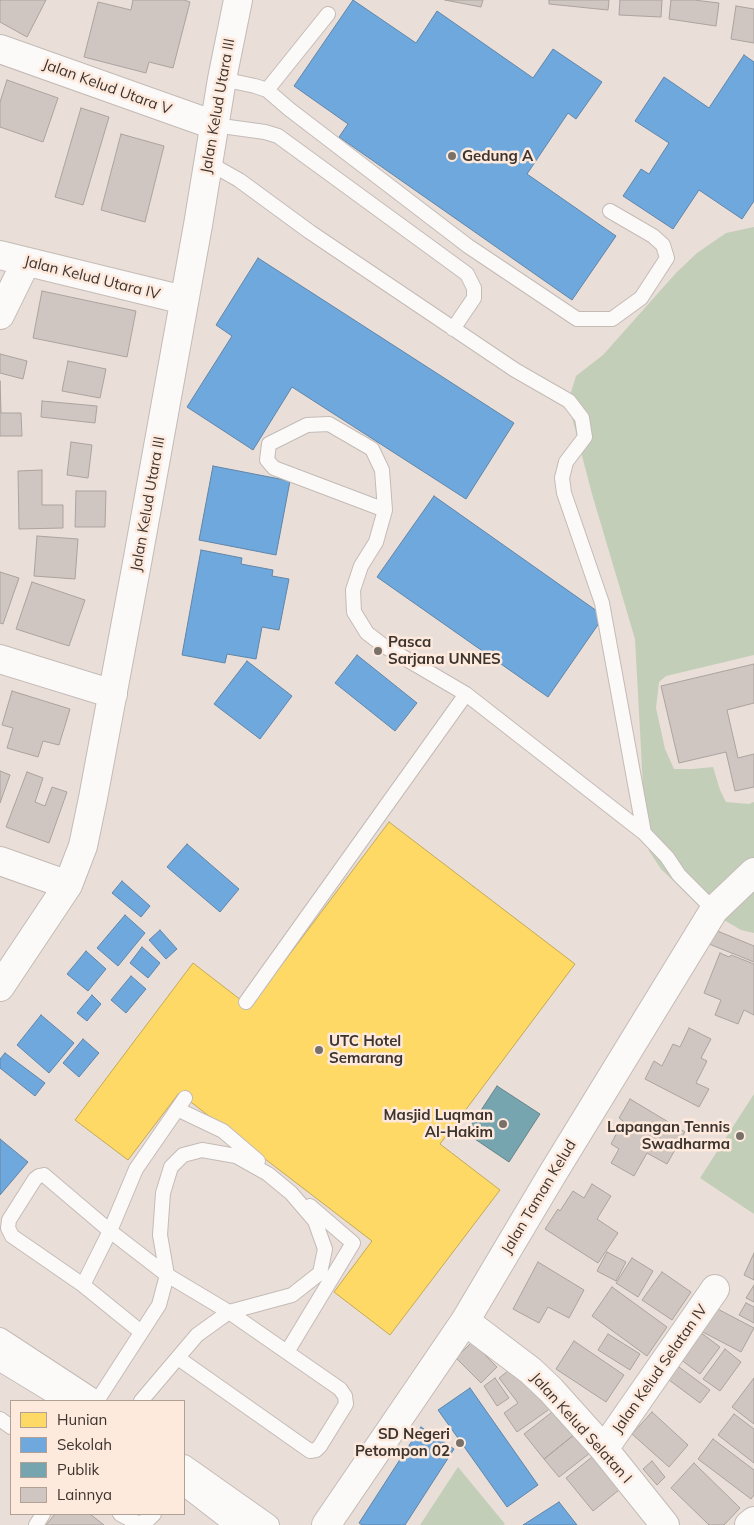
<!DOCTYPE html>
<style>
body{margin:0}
#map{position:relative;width:754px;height:1525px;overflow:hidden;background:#e9ded8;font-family:Mulish,sans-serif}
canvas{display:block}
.legend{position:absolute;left:10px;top:1400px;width:175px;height:115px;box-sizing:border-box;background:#fee9dd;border:1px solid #b0a197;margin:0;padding:6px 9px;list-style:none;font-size:15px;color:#3c342f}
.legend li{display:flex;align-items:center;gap:10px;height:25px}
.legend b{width:25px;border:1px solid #b0a197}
</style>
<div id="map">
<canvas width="754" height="1525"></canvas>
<ul class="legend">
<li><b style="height:14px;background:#ffd966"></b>Hunian</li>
<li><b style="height:14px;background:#6fa8dc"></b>Sekolah</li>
<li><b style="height:14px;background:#76a5af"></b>Publik</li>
<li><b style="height:14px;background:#cfc6c2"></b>Lainnya</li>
</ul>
</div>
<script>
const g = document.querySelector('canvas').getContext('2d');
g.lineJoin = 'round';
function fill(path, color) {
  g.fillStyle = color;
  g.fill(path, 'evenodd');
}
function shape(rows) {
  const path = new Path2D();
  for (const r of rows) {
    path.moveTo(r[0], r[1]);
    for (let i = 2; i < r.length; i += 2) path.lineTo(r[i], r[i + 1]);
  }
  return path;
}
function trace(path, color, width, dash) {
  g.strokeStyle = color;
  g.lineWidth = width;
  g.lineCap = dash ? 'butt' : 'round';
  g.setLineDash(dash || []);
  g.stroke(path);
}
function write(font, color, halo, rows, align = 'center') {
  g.font = font + ' Mulish,sans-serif';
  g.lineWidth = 5;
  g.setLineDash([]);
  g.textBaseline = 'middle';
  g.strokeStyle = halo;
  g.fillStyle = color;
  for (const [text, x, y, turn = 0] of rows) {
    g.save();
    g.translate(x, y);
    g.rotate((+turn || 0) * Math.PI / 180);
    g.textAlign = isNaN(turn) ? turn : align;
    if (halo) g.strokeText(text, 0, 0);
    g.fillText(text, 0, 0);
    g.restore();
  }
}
const green = shape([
 [754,227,754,655,666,676,659,682,656,708,665,749,674,769,692,769,713,767,720,790,726,802,749,804,754,802,754,933,741,930,697,904,661,869,649,851,643,786,635,639,592,494,568,402,576,376,603,355,676,273,697,253,726,233],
 [754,1094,754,1214,700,1178],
 [458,1467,505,1524,503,1525,420,1525]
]);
const homes = shape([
 [389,822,575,964,440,1144,500,1190,390,1335,334,1292,372,1241,179,1093,128,1160,75,1120,193,963,250,1007,389,822]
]);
const schools = shape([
 [353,0,416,43,437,11,533,78,553,49,602,82,576,119,568,113,527,174,616,236,572,300,339,137,348,124,294,86,353,0],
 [744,55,754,62,754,201,742,219,699,190,673,229,623,196,641,169,649,174,669,143,635,121,664,77,709,108,744,55],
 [258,258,514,423,466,499,292,387,253,450,187,407,232,336,216,325,258,258],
 [213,466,290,481,276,555,199,540,213,466],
 [434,496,604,616,548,697,377,577,434,496],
 [201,550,242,558,241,564,273,570,272,576,289,579,279,630,262,627,256,659,227,654,225,663,182,655,201,550],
 [357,655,417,703,395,731,335,683,357,655],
 [247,661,292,696,260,739,214,704,247,661],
 [187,844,239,889,220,912,167,867,187,844],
 [122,881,150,906,141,917,112,893,122,881],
 [125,915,145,933,118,966,97,948,125,915],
 [160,930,177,949,166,959,149,940,160,930],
 [142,947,160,963,148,978,130,963,142,947],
 [86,951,106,969,88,991,67,974,86,951],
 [131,976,146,989,126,1013,111,1000,131,976],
 [92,995,101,1004,87,1021,77,1013,92,995],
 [41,1015,74,1043,49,1073,17,1045,41,1015],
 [83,1039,99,1053,79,1077,63,1063,83,1039],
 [5,1053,45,1083,35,1096,0,1068,0,1059,5,1053],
 [0,1139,28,1162,0,1195,0,1139],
 [470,1388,538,1485,507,1507,438,1410,470,1388],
 [421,1427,454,1449,405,1525,362,1525,359,1523,421,1427],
 [559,1502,577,1525,523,1525,559,1502]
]);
const public = shape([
 [497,1086,540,1114,509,1162,466,1133,497,1086]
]);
const building = shape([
 [0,0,46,0,27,37,0,22,0,0],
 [133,0,184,0,190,2,173,68,149,62,146,73,84,57,98,2,131,10,133,0],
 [445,0,483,0,481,7,445,0],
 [549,0,609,0,608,10,549,4,549,0],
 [620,0,662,0,661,17,619,15,620,0],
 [671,0,694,0,719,3,716,26,669,19,671,0],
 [736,6,754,9,754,43,731,39,736,6],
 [7,80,58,98,43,142,0,127,0,102,7,80],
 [81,108,109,117,83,205,55,197,81,108],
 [121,134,164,146,145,222,101,210,121,134],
 [42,291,136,311,127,357,33,338,42,291],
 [0,354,27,361,23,379,0,373,0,354],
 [68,361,106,369,100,398,62,391,68,361],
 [0,381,1,413,21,413,22,436,0,436,0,381],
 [42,401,97,406,95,423,41,417,42,401],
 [71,442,92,445,88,478,67,475,71,442],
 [42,470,42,505,63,505,63,528,19,529,18,471,42,470],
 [76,491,106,491,105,527,75,527,76,491],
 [37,536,78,539,75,579,34,576,37,536],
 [0,572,19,578,3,624,0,623,0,572],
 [32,582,85,600,69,646,16,629,32,582],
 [754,664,754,703,727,710,738,758,754,754,754,787,735,791,726,752,679,763,661,686,754,664],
 [12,691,70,709,59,745,43,741,38,757,7,748,13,728,2,725,12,691],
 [0,771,10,775,0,803,0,771],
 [27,772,43,778,35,802,45,806,52,787,67,792,49,843,6,827,27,772],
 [715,930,754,946,754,962,709,944,715,930],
 [720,953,729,957,731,955,754,964,754,1015,744,1010,738,1024,715,1015,721,1000,704,993,720,953],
 [689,1028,711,1039,701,1058,707,1061,696,1083,709,1089,699,1107,645,1079,654,1061,662,1066,673,1044,680,1047,689,1028],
 [630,1099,685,1132,667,1164,647,1153,634,1176,611,1163,619,1149,611,1144,623,1121,619,1118,630,1099],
 [592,1184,611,1196,597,1219,618,1233,598,1263,545,1229,558,1209,560,1211,573,1191,584,1198,592,1184],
 [607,1252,626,1262,616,1281,597,1271,607,1252],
 [754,1253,754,1280,744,1275,754,1253],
 [632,1258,653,1271,638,1297,616,1283,632,1258],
 [538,1262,584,1290,569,1318,548,1307,539,1323,513,1309,538,1262],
 [662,1272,691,1292,672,1320,642,1300,662,1272],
 [754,1285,754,1302,746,1298,754,1285],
 [612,1287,667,1327,647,1356,592,1316,612,1287],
 [746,1303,754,1307,754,1323,739,1315,746,1303],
 [710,1305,754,1328,741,1352,697,1329,710,1305],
 [692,1326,720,1347,700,1374,672,1353,692,1326],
 [608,1334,640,1354,630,1370,598,1350,608,1334],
 [574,1341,624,1375,606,1402,556,1369,574,1341],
 [472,1342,497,1367,481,1383,456,1358,472,1342],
 [725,1349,741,1362,720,1391,703,1379,725,1349],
 [517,1364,551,1408,517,1432,504,1413,518,1403,499,1378,517,1364],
 [675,1364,710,1390,700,1403,665,1377,675,1364],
 [495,1378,509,1398,497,1406,484,1386,495,1378],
 [754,1378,754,1424,732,1407,754,1378],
 [556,1409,575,1434,544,1459,524,1434,556,1409],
 [652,1412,688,1445,669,1467,632,1434,652,1412],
 [734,1414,754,1429,754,1463,718,1435,734,1414],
 [575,1434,590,1453,559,1477,544,1459,575,1434],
 [713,1439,754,1470,754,1495,751,1499,698,1459,713,1439],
 [592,1457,619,1490,593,1511,566,1478,592,1457],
 [652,1461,665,1477,657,1485,643,1469,652,1461],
 [694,1463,740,1508,724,1525,709,1525,671,1488,694,1463],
 [55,1514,90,1514,104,1525,46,1525,55,1514]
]);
const service = shape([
 [222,79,255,86,267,90,289,109,468,246,577,319,612,319,641,298,667,258,663,245,653,236,610,211],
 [267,90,328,14],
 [214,125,265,132,278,136,467,274,474,288,474,298,453,329],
 [207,162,239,180,310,232,515,370,569,401,582,418,585,437,566,462,562,478,564,493,602,603,644,833,667,857,679,875,714,910],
 [385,510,274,468,267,460,269,444,307,425,329,424,372,449,382,470,385,510,376,542,361,566,353,590,354,612,367,633,384,646,466,694,644,833],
 [246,1002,466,694],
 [177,1109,223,1131,258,1161],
 [44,1175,110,1231,83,1285,12,1236,8,1228,9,1220,35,1179,39,1176,44,1175],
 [83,1285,141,1332],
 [287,1352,353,1243,310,1206],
 [178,1358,310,1451,316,1450,320,1446,346,1404,345,1396,340,1389,229,1312,167,1275,110,1231,136,1169,185,1098],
 [97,1401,159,1305,167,1275,160,1235,163,1193,171,1167,183,1155,202,1150,236,1156,268,1174,291,1193,315,1221,325,1249,320,1273,292,1295,229,1312,197,1335,141,1401],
 [0,1419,11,1427],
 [120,1514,137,1523,147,1521,154,1514],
 [36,1525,43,1514]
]);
const pedestrian = shape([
 [0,1338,96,1401],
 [184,1465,269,1525]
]);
const minor = shape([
 [0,49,214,125],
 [0,255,184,300],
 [0,315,26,262],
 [0,659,113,694],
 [0,861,68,885],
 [0,987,68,885,83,846,93,798,137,563,198,225,222,79,238,0],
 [465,1321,531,1371,551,1390,604,1449,665,1525],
 [604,1449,715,1289],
 [326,1525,465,1321,553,1173,714,910,754,872],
 [749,1525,754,1521]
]);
const secondary = shape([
 [0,1356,74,1401],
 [184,1480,242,1525]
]);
const markers = [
 [452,156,5,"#79706a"],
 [378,651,5,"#79706a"],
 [319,1050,5,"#79706a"],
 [503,1124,5,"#79706a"],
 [740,1136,5,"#79706a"],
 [460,1443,5,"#79706a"]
];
const streetNames = [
 ["Jalan Kelud Utara V",107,87,20],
 ["Jalan Kelud Utara III",218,106,-80],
 ["Jalan Kelud Utara IV",92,278,14],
 ["Jalan Kelud Utara III",148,504,-80],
 ["Jalan Taman Kelud",539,1197,-59],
 ["Jalan Kelud Selatan IV",660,1369,-55],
 ["Jalan Kelud Selatan I",581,1428,48]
];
const poiNames = [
 ["Gedung A",462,156],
 ["Pasca",388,642],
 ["Sarjana UNNES",388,659],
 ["UTC Hotel",329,1041],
 ["Semarang",329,1058],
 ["Masjid Luqman",493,1115,"right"],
 ["Al-Hakim",493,1132,"right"],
 ["Lapangan Tennis",730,1127,"right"],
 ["Swadharma",730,1144,"right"],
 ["SD Negeri",450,1434,"right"],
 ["Petompon 02",450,1451,"right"]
];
fill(green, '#c2ceb8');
fill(homes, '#ffd966');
trace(homes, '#c4a856', 1);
fill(schools, '#6fa8dc');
trace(schools, '#6085a8', 1);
fill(public, '#76a5af');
trace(public, '#658389', 1);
fill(building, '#cfc6c2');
trace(building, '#aba39e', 1);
trace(service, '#c4bbb6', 16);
trace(pedestrian, '#c4bbb6', 22);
trace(minor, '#c4bbb6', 30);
trace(secondary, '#c4bbb6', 30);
trace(service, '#fcfaf9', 14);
trace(pedestrian, '#fcfaf9', 20);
trace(minor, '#fcfaf9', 28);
trace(secondary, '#fcfaf9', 28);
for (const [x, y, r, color] of markers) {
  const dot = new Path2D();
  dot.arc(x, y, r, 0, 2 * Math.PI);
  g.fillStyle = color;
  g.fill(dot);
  trace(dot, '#fee9dd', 2);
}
write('15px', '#3c342f', '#fee9dd', streetNames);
write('bold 15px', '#3c342f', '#fee9dd', poiNames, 'left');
</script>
